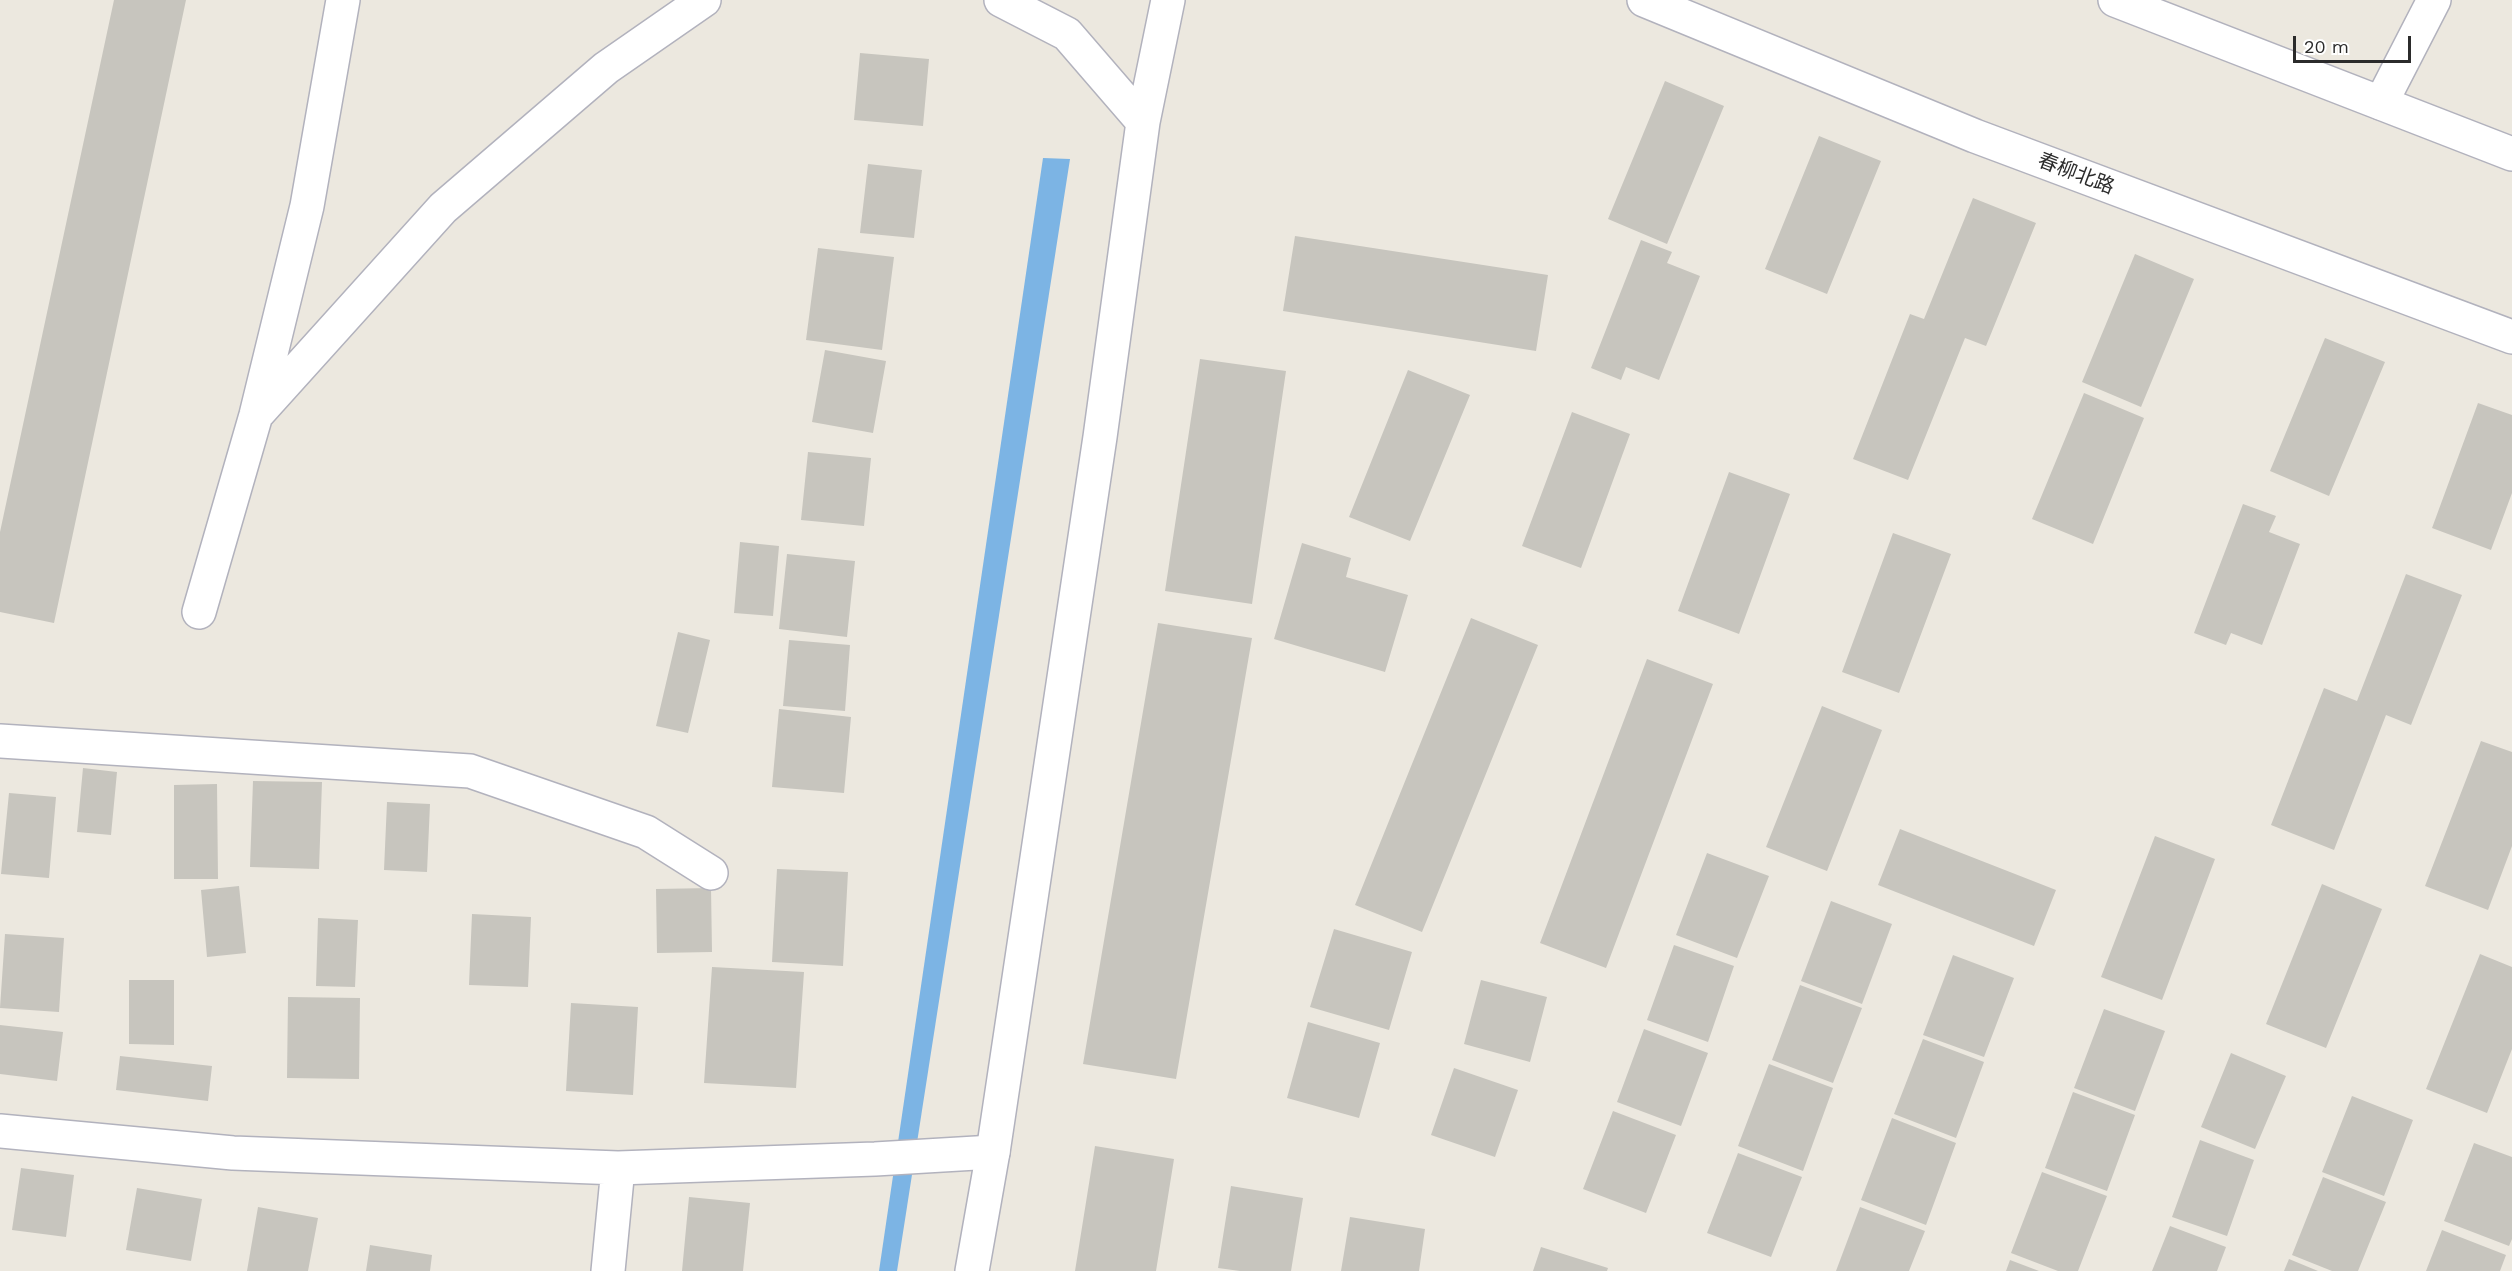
<!DOCTYPE html>
<meta charset="utf-8">
<style>
body{margin:0}
#map{position:relative;width:2512px;height:1271px;overflow:hidden;background:#ece8df;font-family:"Work Sans",sans-serif}
canvas{display:block}
.scale{position:absolute;left:2293px;top:36px;width:118px;height:27px;box-sizing:border-box;border:3px solid #2b2b2b;border-top:0;padding-left:8px;font-size:18px;line-height:21px;white-space:nowrap;color:#2b2b2b;-webkit-text-stroke:4px #fff;paint-order:stroke}
</style>
<div id="map">
<canvas width="2512" height="1271"></canvas>
<div class="scale">20 m</div>
</div>
<script>
const g = document.querySelector('canvas').getContext('2d');
g.lineJoin = 'round';
function fill(path, color) {
  g.fillStyle = color;
  g.fill(path, 'evenodd');
}
function shape(rows) {
  const path = new Path2D();
  for (const r of rows) {
    path.moveTo(r[0], r[1]);
    for (let i = 2; i < r.length; i += 2) path.lineTo(r[i], r[i + 1]);
  }
  return path;
}
function trace(path, color, width, dash) {
  g.strokeStyle = color;
  g.lineWidth = width;
  g.lineCap = dash ? 'butt' : 'round';
  g.setLineDash(dash || []);
  g.stroke(path);
}
function write(font, color, halo, rows, align = 'center') {
  g.font = font + ' "Work Sans","Noto Sans SC",sans-serif';
  g.lineWidth = 5;
  g.setLineDash([]);
  g.textBaseline = 'middle';
  g.strokeStyle = halo;
  g.fillStyle = color;
  for (const [text, x, y, turn = 0] of rows) {
    g.save();
    g.translate(x, y);
    g.rotate((+turn || 0) * Math.PI / 180);
    g.textAlign = isNaN(turn) ? turn : align;
    if (halo) g.strokeText(text, 0, 0);
    g.fillText(text, 0, 0);
    g.restore();
  }
}
const water = shape([
 [1043,158,1070,159,897,1271,879,1271]
]);
const building = shape([
 [114,0,186,0,54,623,0,612,0,532],
 [860,53,929,59,923,126,854,120],
 [1665,81,1724,106,1667,244,1608,219],
 [1819,136,1881,161,1827,294,1765,269],
 [868,164,922,170,914,238,860,233],
 [1973,198,2036,223,1986,346,1965,338,1908,480,1853,459,1910,314,1924,319],
 [1295,236,1548,275,1536,351,1283,311],
 [1641,240,1672,252,1667,263,1700,276,1659,380,1626,367,1621,380,1591,368],
 [818,248,894,257,882,350,806,340],
 [2135,254,2194,279,2141,407,2082,382],
 [2325,338,2385,362,2329,496,2270,471],
 [825,350,886,361,873,433,812,422],
 [1200,359,1286,371,1252,604,1165,591],
 [1408,370,1470,395,1410,541,1349,517],
 [2084,393,2144,418,2093,544,2032,519],
 [2478,403,2512,415,2512,493,2491,550,2432,528],
 [1572,412,1630,434,1581,568,1522,546],
 [808,452,871,458,864,526,801,520],
 [1729,472,1790,494,1739,634,1678,611],
 [2243,504,2276,516,2269,532,2300,544,2262,645,2231,633,2226,645,2194,633],
 [1893,533,1951,554,1899,693,1842,672],
 [740,542,779,546,773,616,734,613],
 [1302,543,1351,558,1346,577,1408,595,1385,672,1274,639],
 [787,554,855,561,847,637,779,629],
 [2406,574,2462,595,2411,725,2386,715,2334,850,2271,825,2324,688,2357,701],
 [1471,618,1538,645,1422,932,1355,905],
 [1158,623,1252,638,1176,1079,1083,1064],
 [678,632,710,640,688,733,656,726],
 [789,640,850,645,845,711,783,706],
 [1647,659,1713,684,1606,968,1540,943],
 [1822,706,1882,730,1827,871,1766,847],
 [779,709,851,717,844,793,772,787],
 [2481,741,2512,752,2512,846,2488,910,2425,886],
 [83,768,117,772,111,835,77,832],
 [253,781,322,782,319,869,250,867],
 [217,784,218,879,174,879,174,785],
 [9,793,56,797,49,878,1,874],
 [387,802,430,804,427,872,384,870],
 [1900,829,2056,890,2034,946,1878,885],
 [2155,836,2215,859,2162,1000,2101,977],
 [1707,853,1769,876,1737,958,1676,935],
 [777,869,848,872,843,966,772,962],
 [2322,884,2382,909,2326,1048,2266,1024],
 [239,886,246,953,207,957,201,890],
 [711,888,712,952,657,953,656,889],
 [1831,901,1892,924,1862,1004,1801,981],
 [472,914,531,917,528,987,469,985],
 [318,918,358,920,355,987,316,986],
 [1334,929,1412,952,1389,1030,1310,1007],
 [5,934,64,938,59,1012,0,1008],
 [1674,945,1734,966,1708,1042,1647,1020],
 [2480,954,2512,967,2512,1049,2487,1113,2426,1089],
 [1953,955,2014,978,1984,1057,1923,1035],
 [712,967,804,972,796,1088,704,1083],
 [129,980,174,980,174,1045,129,1044],
 [1481,980,1547,997,1530,1062,1464,1044],
 [1800,985,1862,1008,1833,1083,1772,1060],
 [288,997,360,998,359,1079,287,1078],
 [571,1003,638,1007,633,1095,566,1091],
 [2104,1009,2165,1031,2135,1111,2074,1088],
 [1308,1022,1380,1043,1359,1118,1287,1098],
 [0,1025,63,1032,57,1081,0,1074],
 [1644,1029,1708,1053,1681,1126,1617,1102],
 [1923,1039,1984,1062,1956,1138,1894,1114],
 [2231,1053,2286,1076,2255,1149,2201,1127],
 [120,1056,212,1066,208,1101,116,1090],
 [1769,1064,1833,1088,1803,1171,1738,1146],
 [1454,1068,1518,1090,1495,1157,1431,1135],
 [2073,1092,2135,1115,2107,1191,2045,1168],
 [2352,1096,2413,1120,2384,1196,2322,1172],
 [1613,1111,1676,1135,1646,1213,1583,1189],
 [1892,1118,1956,1143,1926,1225,1861,1200],
 [2200,1140,2254,1160,2227,1236,2172,1217],
 [2474,1143,2512,1157,2512,1239,2509,1246,2444,1221],
 [1095,1146,1174,1159,1156,1271,1075,1271],
 [1738,1153,1802,1177,1771,1257,1707,1233],
 [21,1168,74,1175,66,1237,12,1230],
 [2042,1172,2107,1196,2078,1271,2058,1271,2011,1253],
 [2323,1177,2386,1202,2358,1271,2332,1271,2292,1255],
 [1231,1186,1303,1198,1291,1271,1240,1271,1218,1268],
 [137,1188,202,1199,191,1261,126,1250],
 [689,1197,750,1203,743,1271,682,1271],
 [258,1207,318,1218,308,1271,247,1271],
 [1860,1207,1925,1231,1909,1271,1836,1271],
 [1350,1217,1425,1229,1419,1271,1341,1271],
 [2170,1226,2226,1247,2217,1271,2152,1271],
 [2442,1230,2506,1255,2500,1271,2426,1271],
 [370,1245,432,1255,430,1271,366,1271],
 [1541,1247,1608,1268,1607,1271,1533,1271],
 [2289,1259,2318,1271,2284,1271],
 [2010,1260,2039,1271,2006,1271]
]);
const minor = shape([
 [2381,103,2434,0],
 [259,412,443,208,606,68,704,0],
 [199,612,256,415,307,206,343,0],
 [0,741,470,771,646,832,711,873],
 [0,1131,233,1153,618,1168,875,1159,993,1152],
 [608,1271,618,1168]
]);
const tertiary = shape([
 [1001,0,1067,34,1143,122],
 [1644,0,1975,136,2512,337],
 [2115,0,2512,154],
 [972,1271,993,1152,1100,437,1143,122,1168,0]
]);
const streetNames = [
 ["春柳北路",2076,174,21]
];
fill(water, '#7cb4e4');
fill(building, '#c7c5be');
trace(minor, '#b2b2bd', 36);
trace(tertiary, '#b2b2bd', 36);
trace(minor, '#fff', 33);
trace(tertiary, '#fff', 33);
write('20px', '#2b2b2b', '#fff', streetNames);
</script>
